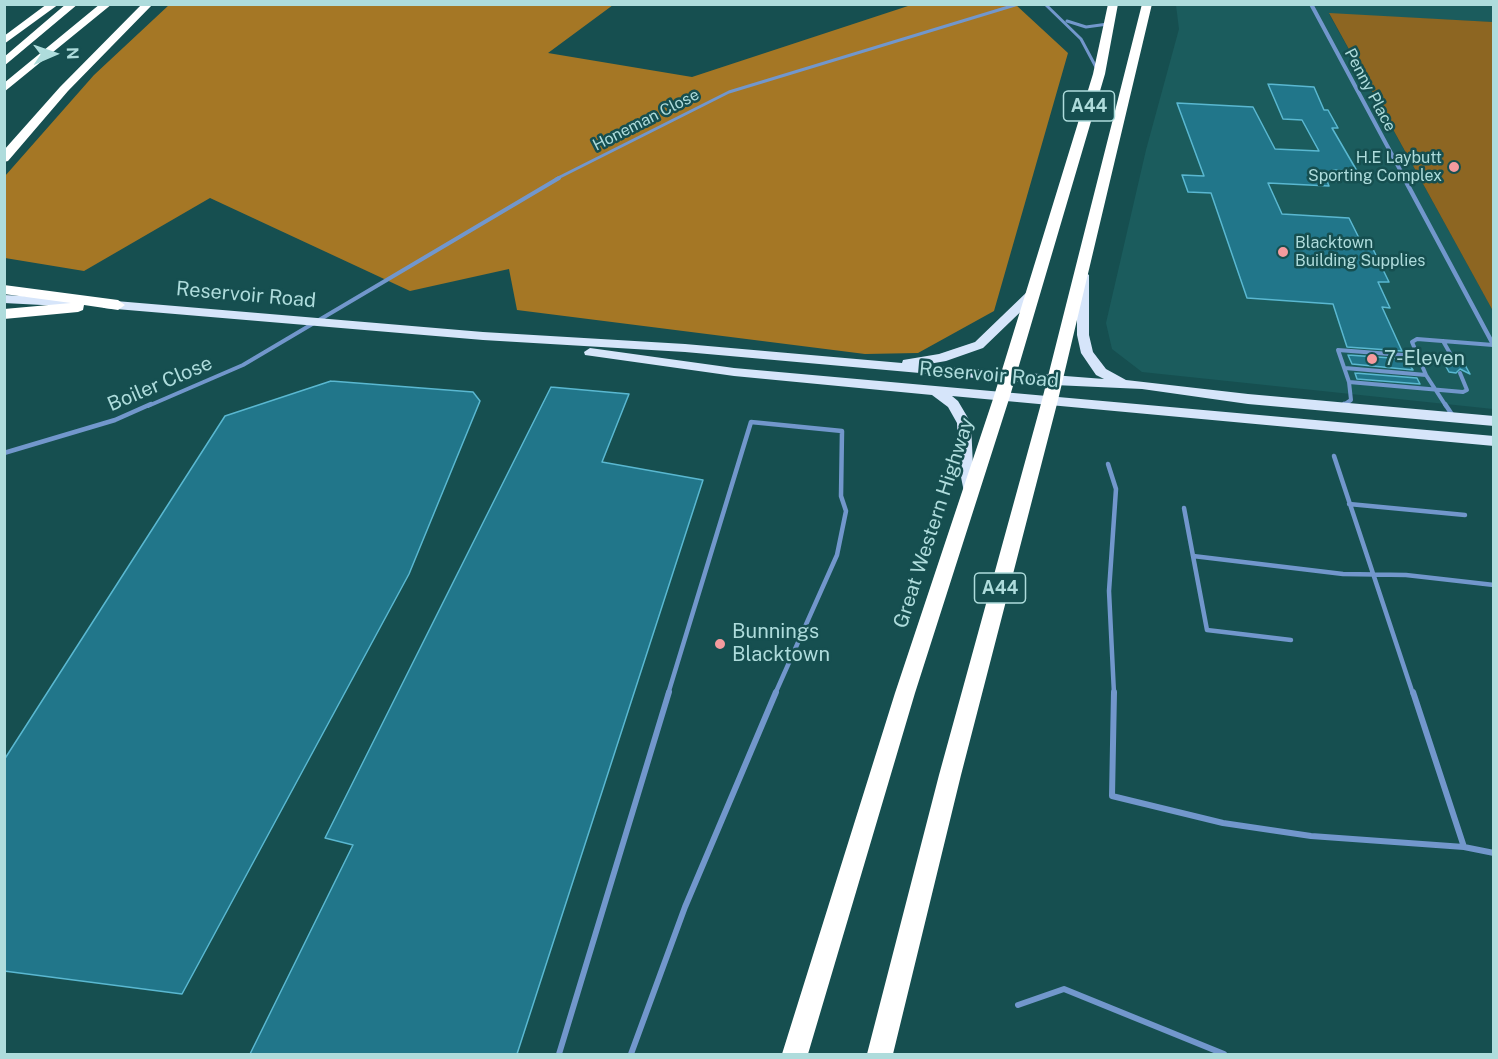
<!DOCTYPE html>
<style>
body{margin:0}
#map{position:relative;width:1498px;height:1059px;overflow:hidden;background:#164f50;font-family:"Public Sans",sans-serif}
canvas{display:block}
.frame{position:absolute;inset:0;border:6px solid #aedcdc;pointer-events:none}
.north{position:absolute;left:24px;top:24px;width:60px;height:60px;-webkit-text-stroke:4px #164f50;paint-order:stroke;rotate:88deg;font-size:16px;font-weight:700;line-height:24px;text-align:center;color:#aedcdc}
.north::after{content:'';display:block;margin:auto;width:21px;height:27px;background:#aedcdc;clip-path:polygon(50% 0,100% 100%,50% 72%,0 100%)}
</style>
<div id="map">
<canvas width="1498" height="1059"></canvas>
<div class="frame"></div>
<div class="north">N</div>
</div>
<script>
const g = document.querySelector('canvas').getContext('2d');
g.lineJoin = 'round';
function fill(path, color) {
  g.fillStyle = color;
  g.fill(path, 'evenodd');
}
function shape(rows) {
  const path = new Path2D();
  for (const r of rows) {
    path.moveTo(r[0], r[1]);
    for (let i = 2; i < r.length; i += 2) path.lineTo(r[i], r[i + 1]);
  }
  return path;
}
function trace(path, color, width, dash) {
  g.strokeStyle = color;
  g.lineWidth = width;
  g.lineCap = dash ? 'butt' : 'round';
  g.setLineDash(dash || []);
  g.stroke(path);
}
function write(font, color, halo, rows, align = 'center') {
  g.font = font + ' "Public Sans",sans-serif';
  g.lineWidth = 5;
  g.setLineDash([]);
  g.textBaseline = 'middle';
  g.strokeStyle = halo;
  g.fillStyle = color;
  for (const [text, x, y, turn = 0] of rows) {
    g.save();
    g.translate(x, y);
    g.rotate((+turn || 0) * Math.PI / 180);
    g.textAlign = isNaN(turn) ? turn : align;
    if (halo) g.strokeText(text, 0, 0);
    g.fillText(text, 0, 0);
    g.restore();
  }
}
const built = shape([
 [1176,5,1493,5,1493,22,1329,14,1493,311,1493,409,1142,372,1112,349,1106,323,1146,150,1179,29]
]);
const green = shape([
 [1329,13,1493,22,1493,311]
]);
const forest = shape([
 [169,5,613,5,548,53,692,77,911,5,1016,5,1068,53,994,311,918,353,865,354,517,310,509,269,410,291,210,198,84,271,5,258,5,176,94,75]
]);
const building = shape([
 [1268,84,1314,87,1324,110,1328,110,1338,128,1332,128,1357,171,1333,170,1339,182,1327,181,1329,186,1268,183,1282,214,1349,218,1361,242,1370,243,1389,282,1378,282,1390,308,1382,307,1402,351,1347,347,1333,304,1247,298,1211,193,1188,192,1182,175,1204,176,1177,103,1253,107,1275,149,1319,151,1302,120,1283,119,1268,84],
 [1439,354,1446,355,1450,359,1460,356,1470,374,1460,369,1456,373,1449,372,1439,354],
 [1348,355,1406,359,1413,370,1352,364,1348,355],
 [1355,373,1417,378,1420,384,1357,379,1355,373],
 [331,381,473,392,480,401,409,574,182,994,4,971,4,760,225,416,331,381],
 [551,387,629,394,602,462,703,480,517,1054,250,1054,353,845,325,838,551,387]
]);
const laneFar3 = shape([
 [1045,4,1081,39,1097,69],
 [1067,21,1086,27,1108,24],
 [556,179,729,92,1015,5]
]);
const laneFar2 = shape([
 [1443,341,1451,355],
 [1345,368,1426,375],
 [1349,382,1463,392,1467,390,1460,373],
 [148,406,243,365,559,178],
 [1342,406,1351,400,1349,382,1338,350,1416,356],
 [1446,406,1426,375,1412,342,1417,339,1493,345]
]);
const laneFar1 = shape([
 [1445,404,1453,416],
 [1342,406,1344,404],
 [4,453,115,420,151,404],
 [1334,456,1413,694],
 [1108,464,1116,489,1109,591,1114,694],
 [1349,504,1465,515],
 [1184,508,1193,556],
 [1291,640,1207,630,1193,556,1343,574,1406,575,1494,585],
 [668,694,751,422,842,431,841,496,846,511,837,555,775,694]
]);
const lane = shape([
 [1114,692,1112,796,1223,823,1311,836,1464,847,1494,853],
 [1413,692,1464,847],
 [1018,1005,1064,989,1224,1054],
 [559,1054,669,692],
 [631,1054,685,907,776,692]
]);
const streetFar1 = shape([
 [1311,4,1405,179]
]);
const street = shape([
 [1404,178,1494,346]
]);
const primary = shape([
 [1083,271,1089,275,1089,335,1093,352,1106,369,1126,380,1248,394,1494,416,1494,426,1248,404,1142,389,1054,385,685,352,483,340,104,308,98,304,104,300,483,332,685,344,902,363,903,360,939,354,975,342,1029,290,1033,289,1039,293,1037,296,983,348,946,361,923,365,1104,379,1096,375,1081,353,1077,335,1077,275,1083,271],
 [4,295,80,299,86,303,80,307,4,303,4,295],
 [590,348,734,368,1494,436,1494,446,952,396,958,401,971,423,973,467,978,492,971,497,964,492,959,467,957,423,948,407,932,395,734,376,585,355,584,352,590,348]
]);
const highway = shape([
 [47,4,59,4,4,44,4,36,47,4],
 [66,4,78,4,4,66,4,57,66,4],
 [100,4,112,4,4,92,4,83,100,4],
 [142,4,153,4,68,91,8,161,4,162,4,150,60,87,142,4],
 [1108,4,1118,4,1105,74,1010,396,915,693,808,1054,782,1054,895,693,994,396,1093,74,1108,4],
 [1142,4,1152,4,1058,400,961,775,893,1054,867,1054,939,775,1042,400,1142,4],
 [4,285,118,300,125,305,118,310,84,305,83,310,78,312,4,319,4,309,71,303,4,294,4,285]
]);
const markers = [
 [1454,167,6,"#f59b9e"],
 [1283,252,6,"#f59b9e"],
 [1372,359,6,"#f59b9e"],
 [720,644,6,"#f59b9e"]
];
const farStreetnames = [
 ["Penny Place",1370,90,62],
 ["Honeman Close",646,120,-27]
];
const farPoinames = [
 ["H.E Laybutt",1442,158],
 ["Sporting Complex",1442,176],
 ["Blacktown",1295,243,"left"],
 ["Building Supplies",1295,261,"left"]
];
const shields = [
 [1089,106,51],
 [1000,588,51]
];
const shieldNames = [
 ["A44",1089,106],
 ["A44",1000,588]
];
const streetNames = [
 ["Reservoir Road",246,295,5],
 ["Reservoir Road",989,375,5],
 ["Boiler Close",160,384,-23],
 ["Great Western Highway",934,523,-72]
];
const poiNames = [
 ["7-Eleven",1384,359],
 ["Bunnings",732,632],
 ["Blacktown",732,655]
];
fill(built, '#1b5c5d');
fill(green, '#8d6622');
fill(forest, '#a57725');
fill(building, '#21768a');
trace(building, '#5ab8d1', 1.5);
trace(laneFar3, '#7297cc', 3);
trace(laneFar2, '#7297cc', 4);
trace(laneFar1, '#7297cc', 4.5);
trace(lane, '#7297cc', 6);
trace(streetFar1, '#7297cc', 4);
trace(street, '#7297cc', 4.5);
fill(primary, '#d6e5fa');
fill(highway, '#fff');
for (const [x, y, r, color] of markers) {
  const dot = new Path2D();
  dot.arc(x, y, r, 0, 2 * Math.PI);
  g.fillStyle = color;
  g.fill(dot);
  trace(dot, '#164f50', 2);
}
write('16px', '#aedcdc', '#164f50', farStreetnames);
write('16px', '#aedcdc', '#164f50', farPoinames, 'right');
for (const [x, y, w] of shields) {
  const box = new Path2D();
  box.roundRect(x - w / 2, y - 15, w, 30, 4.5);
  g.fillStyle = '#164f50';
  g.fill(box);
  trace(box, '#aedcdc', 1.5);
}
write('bold 18px', '#aedcdc', null, shieldNames);
write('20px', '#aedcdc', '#164f50', streetNames);
write('20px', '#aedcdc', '#164f50', poiNames, 'left');
</script>
